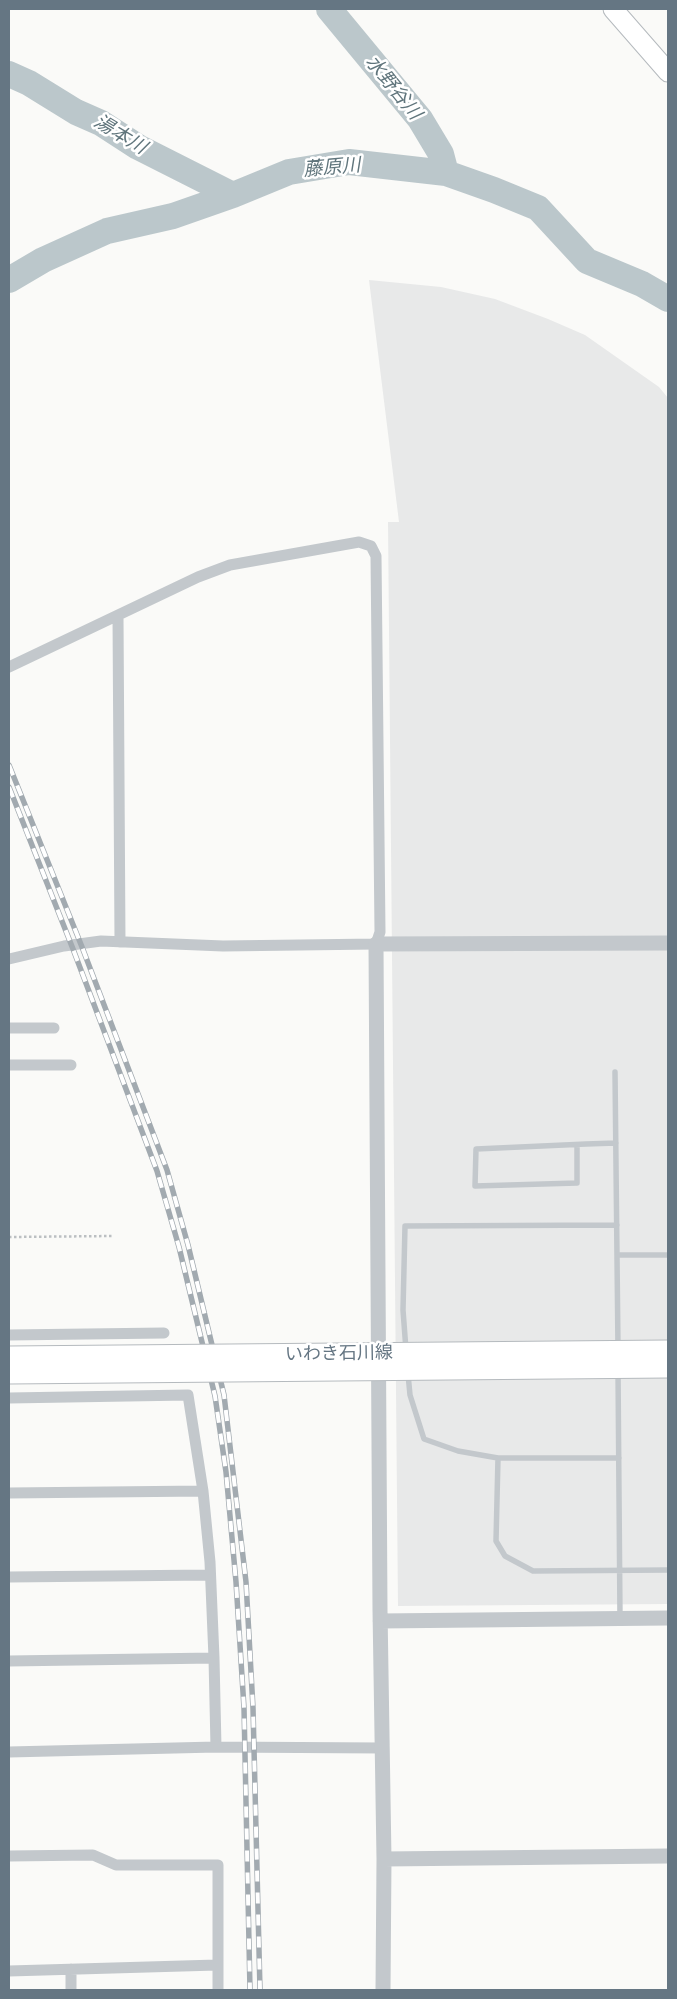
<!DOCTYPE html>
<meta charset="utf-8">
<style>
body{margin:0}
#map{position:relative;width:677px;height:1999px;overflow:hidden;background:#fafaf8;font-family:Arial,sans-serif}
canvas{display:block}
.frame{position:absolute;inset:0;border:10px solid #657683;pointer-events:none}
</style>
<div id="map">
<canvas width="677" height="1999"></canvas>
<div class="frame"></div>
</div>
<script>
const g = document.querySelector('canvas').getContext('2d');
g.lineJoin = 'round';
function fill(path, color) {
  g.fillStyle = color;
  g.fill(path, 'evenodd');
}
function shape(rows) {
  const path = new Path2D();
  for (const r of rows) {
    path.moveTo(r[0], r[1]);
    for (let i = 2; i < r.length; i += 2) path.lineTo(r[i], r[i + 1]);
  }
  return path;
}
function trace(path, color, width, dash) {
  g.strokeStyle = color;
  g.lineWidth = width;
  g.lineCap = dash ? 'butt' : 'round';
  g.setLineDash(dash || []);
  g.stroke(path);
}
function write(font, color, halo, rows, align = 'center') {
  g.font = font + ' Arial,"Noto Sans JP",sans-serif';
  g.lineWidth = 5;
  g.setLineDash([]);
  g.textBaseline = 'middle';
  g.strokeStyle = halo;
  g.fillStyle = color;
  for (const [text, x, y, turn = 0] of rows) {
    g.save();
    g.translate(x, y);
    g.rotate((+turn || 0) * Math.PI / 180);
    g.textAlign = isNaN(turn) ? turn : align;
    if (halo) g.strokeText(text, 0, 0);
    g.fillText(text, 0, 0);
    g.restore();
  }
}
const built = shape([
 [369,280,441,287,495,299,548,319,585,335,659,387,668,398,668,1604,398,1606,388,522,399,522]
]);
const river = shape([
 [329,9,420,119,441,154,446,173],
 [9,74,29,83,76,112,101,123,138,147,233,195],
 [9,280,43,260,107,231,173,216,233,195,289,172,349,162,446,173,494,190,538,208,587,261,642,284,668,299]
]);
const path = shape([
 [9,1237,114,1236]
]);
const service = shape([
 [615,1072,618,1349],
 [577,1145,577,1183,475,1186,476,1149,586,1144,616,1143],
 [617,1255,668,1255],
 [406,1350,403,1310,405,1226,617,1225],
 [618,1370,620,1618],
 [408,1374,410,1395,424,1439,458,1451,498,1458,619,1458],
 [498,1458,496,1541,505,1556,533,1571,668,1570]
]);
const minor = shape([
 [118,616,120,942],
 [9,667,198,577,230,565,359,542,371,546,376,556,380,932,376,944,223,946,101,941,64,946,9,959],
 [9,1028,54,1028],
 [9,1065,71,1065],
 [9,1335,164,1333],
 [9,1398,188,1395,203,1491,210,1562,214,1658,216,1747],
 [9,1493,203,1491],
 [9,1577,209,1575],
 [9,1661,214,1658],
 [9,1752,216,1747,382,1748],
 [9,1856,93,1855,116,1865,218,1865,218,1990],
 [71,1969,71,1990],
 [9,1971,217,1965]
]);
const tertiary = shape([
 [380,1621,668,1618],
 [384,1859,668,1856],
 [383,1990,384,1859,380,1610,376,944,668,943]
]);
const primary = shape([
 [613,9,668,72]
]);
const rail = shape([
 [9,765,82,947,167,1170,188,1245,224,1395,246,1582,253,1708,260,1990],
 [9,787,73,949,157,1171,179,1247,215,1396,226,1472,236,1582,244,1708,250,1990]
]);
const primaryBridge = shape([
 [9,1356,668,1350],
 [9,1374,668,1368]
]);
const streetNames = [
 ["いわき石川線",339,1354,-1]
];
const waterNames = [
 ["水野谷川",393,88,51],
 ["湯本川",120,135,31],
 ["藤原川",332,168,-5]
];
fill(built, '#e8e9e9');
trace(river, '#bbc7cb', 26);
trace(primary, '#b5babe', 21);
trace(path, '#bbbfc2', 2.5, [2.5, 2.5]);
trace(service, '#c3c8cc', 5.5);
trace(minor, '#c3c8cc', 11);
trace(tertiary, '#c3c8cc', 15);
trace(primary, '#fff', 19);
trace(rail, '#a2aab0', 5.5);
trace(rail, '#fff', 4, [11]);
trace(primaryBridge, '#b5babe', 21, []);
trace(primaryBridge, '#fff', 19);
write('18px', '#657683', '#fff', streetNames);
write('italic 19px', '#60757c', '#fff', waterNames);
</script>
